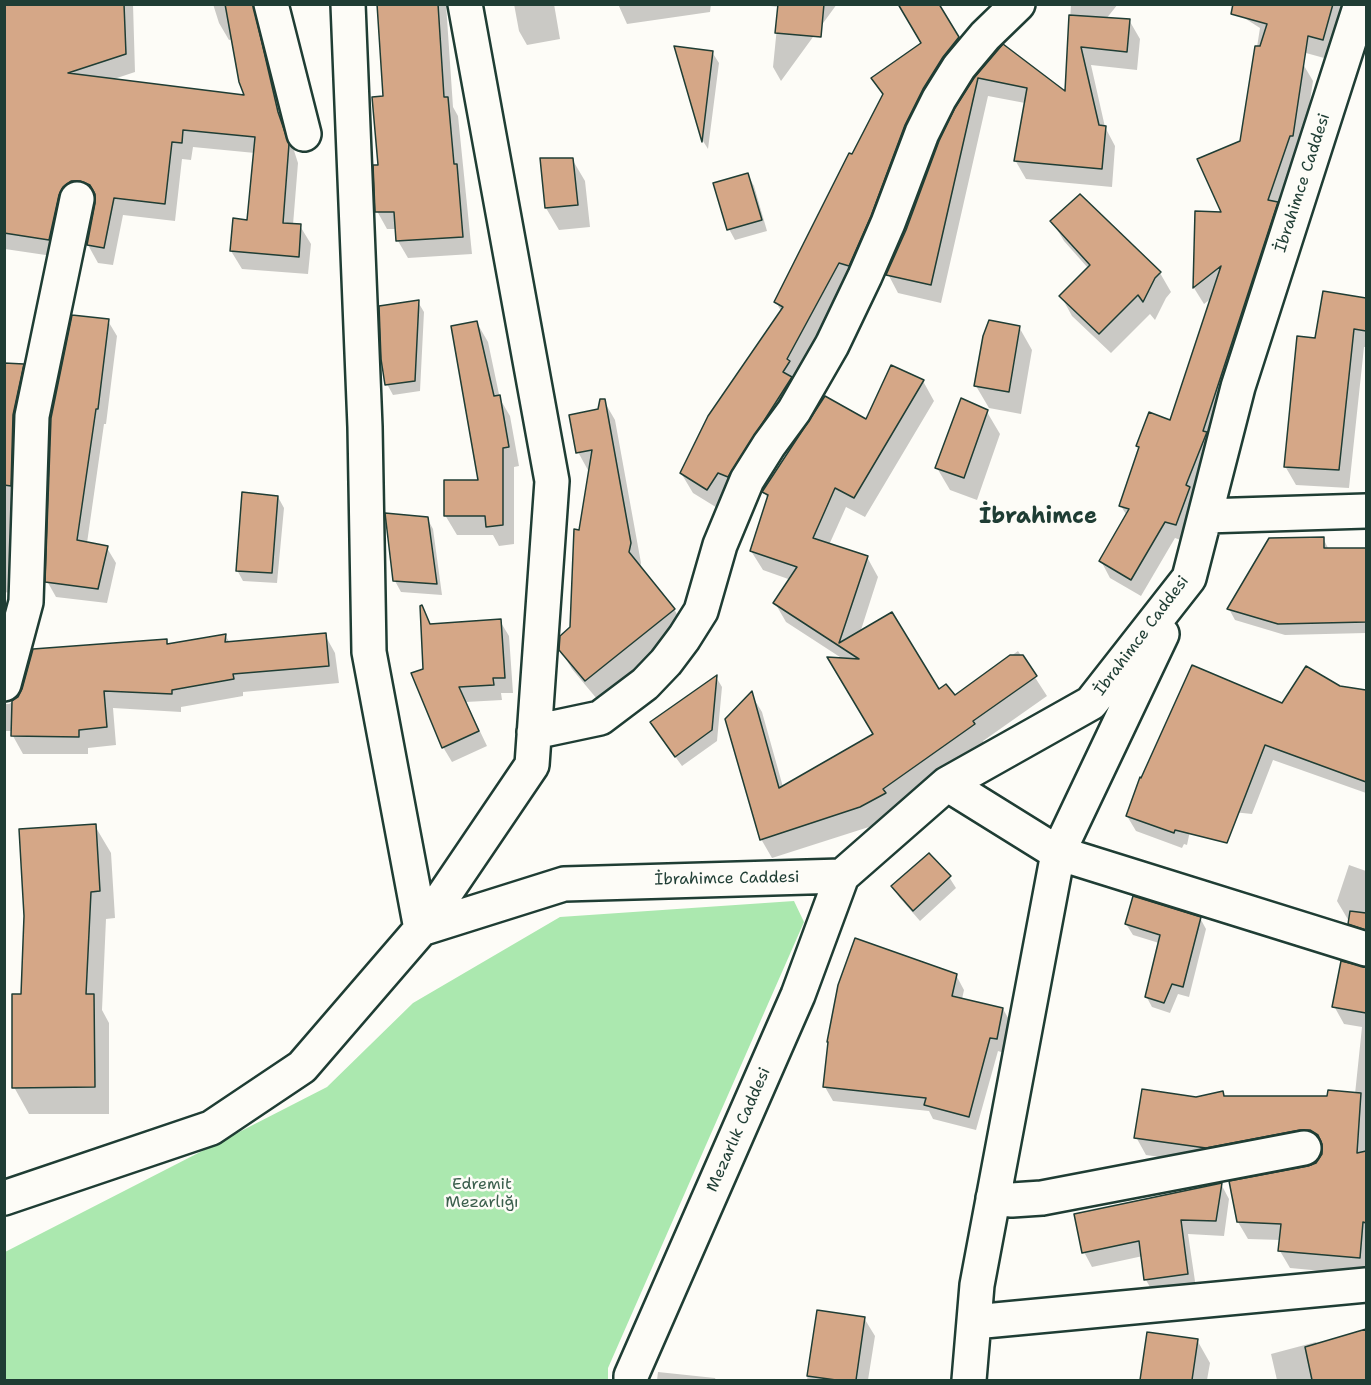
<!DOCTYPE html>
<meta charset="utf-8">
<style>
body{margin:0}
#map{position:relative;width:1371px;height:1385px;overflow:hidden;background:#fdfcf7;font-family:"Shantell Sans",sans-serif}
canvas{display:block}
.frame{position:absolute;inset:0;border:6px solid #1f3d34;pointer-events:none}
</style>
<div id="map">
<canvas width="1371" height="1385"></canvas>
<div class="frame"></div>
</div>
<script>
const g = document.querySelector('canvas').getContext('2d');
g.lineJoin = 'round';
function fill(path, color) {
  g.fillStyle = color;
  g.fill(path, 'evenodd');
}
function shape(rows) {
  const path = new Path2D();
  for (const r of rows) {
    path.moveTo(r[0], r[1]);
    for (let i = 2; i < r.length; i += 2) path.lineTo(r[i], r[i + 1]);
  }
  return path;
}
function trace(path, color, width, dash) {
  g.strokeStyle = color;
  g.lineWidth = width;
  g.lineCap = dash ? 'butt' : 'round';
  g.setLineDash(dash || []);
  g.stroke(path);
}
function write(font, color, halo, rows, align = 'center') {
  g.font = font + ' "Shantell Sans",sans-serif';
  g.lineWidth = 5;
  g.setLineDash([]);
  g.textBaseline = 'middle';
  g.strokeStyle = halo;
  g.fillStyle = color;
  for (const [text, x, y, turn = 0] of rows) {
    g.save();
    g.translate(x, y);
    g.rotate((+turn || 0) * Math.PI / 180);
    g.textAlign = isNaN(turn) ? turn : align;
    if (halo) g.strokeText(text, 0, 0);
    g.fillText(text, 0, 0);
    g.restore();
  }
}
const green = shape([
 [794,901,804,922,608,1368,608,1380,5,1380,5,1252,327,1087,413,1003,560,917]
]);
const shadow = shape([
 [4,4,133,4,135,72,111,80,246,97,233,39,229,40,219,23,213,4,266,4,288,132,298,163,293,225,300,226,311,244,308,274,242,269,231,251,248,221,255,153,193,147,191,160,182,159,175,221,123,215,113,265,98,263,88,245,97,201,91,198,59,257,5,249,4,254],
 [378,4,446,4,453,107,458,116,472,254,408,258,398,241,397,229,387,229,377,211,384,98],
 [514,4,554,4,560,39,527,45,519,31],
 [618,4,711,4,710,12,627,24],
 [752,4,837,4,781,81,773,67,779,7],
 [938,4,970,58,881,237,719,509,693,493,681,473,781,311,776,302,883,96,873,78,923,44],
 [1071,4,1118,4,1106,19,1129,20,1140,39,1137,70,1091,65,1105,127,1115,146,1112,187,1026,179,1015,160,1025,103,988,96,941,303,898,293,888,274,975,79,1004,46,1066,94],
 [1231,4,1291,4,1303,64,1313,81,1302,153,1186,542,1175,538,1141,596,1110,578,1101,561,1127,516,1121,506,1140,450,1138,446,1171,422,1213,297,1204,304,1194,288,1197,213,1223,213,1242,142,1260,28,1235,12],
 [1301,4,1351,4,1335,61,1306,53,1293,31],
 [676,48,712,52,719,63,708,149,703,141],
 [572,159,585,181,590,227,559,230,546,208],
 [748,175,754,186,767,231,735,240,729,229],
 [1052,221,1160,273,1171,292,1166,298,1155,320,1150,314,1111,353,1072,316,1061,296,1088,268,1064,241],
 [1325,292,1366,300,1366,347,1364,347,1349,488,1296,485,1285,466,1317,340],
 [418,302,424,312,420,391,393,395,387,384],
 [108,321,117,336,106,424,104,424,87,543,107,548,116,563,107,603,56,597,47,581],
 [477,323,488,342,500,399,510,416,519,466,514,467,514,544,499,546,493,535,457,535,445,515,480,482],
 [1019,327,1032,350,1021,414,989,408,976,386],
 [4,364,23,366,33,384,18,594,4,592],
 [923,381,934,401,865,517,846,507,829,545,867,557,878,577,860,633,938,691,954,697,1018,651,1047,696,983,741,985,744,893,809,895,813,872,826,772,858,761,839,751,694,762,712,783,787,875,735,843,659,786,622,775,603,791,580,763,570,751,551,768,499,764,492],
 [604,401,615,420,641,563,640,568,674,609,685,628,597,699,572,669,560,649,572,628,581,531,589,472,578,452],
 [987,412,1000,434,977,500,950,490,937,468],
 [278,497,284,508,277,583,243,581,237,570],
 [427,518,433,529,442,595,401,592,395,581],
 [1323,538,1329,550,1366,550,1366,633,1285,635,1235,620,1229,609],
 [422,608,431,625,500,621,509,636,513,693,501,693,502,700,466,702,487,746,452,762,443,747,425,670],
 [225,635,230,643,325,635,335,653,339,683,243,692,243,696,181,707,181,712,113,708,116,745,88,748,88,754,23,754,13,736,13,731,4,731,4,704,9,704,19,698,166,640,169,645],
 [716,677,722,687,717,741,682,766,658,733],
 [1283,705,1366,730,1366,793,1273,760,1252,814,1195,808,1187,845,1184,844,1182,848,1136,831,1127,816],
 [95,826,111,853,115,918,106,919,102,1010,109,1023,109,1114,29,1114,14,1087,22,996],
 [1349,865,1366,871,1366,928,1350,923,1337,901],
 [949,877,956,888,920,921,899,897,893,887],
 [1200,918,1206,929,1189,997,1178,994,1170,1013,1152,1007,1146,996,1159,943,1133,935,1126,924],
 [1341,970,1366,975,1366,1275,1290,1268,1280,1251,1281,1240,1248,1239,1238,1222,1308,1168,1317,1164,1323,1154,1322,1148,1311,1147,1216,1165,1146,1155,1136,1137,1196,1098,1222,1093,1225,1098,1329,1098,1355,1094,1362,1027,1344,1024,1334,1006],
 [956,975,964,990,962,999,1003,1009,1011,1023,1004,1053,998,1051,976,1130,933,1119,929,1111,833,1101,825,1087],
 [1221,1184,1229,1199,1224,1236,1188,1234,1196,1288,1154,1294,1146,1280,1143,1256,1092,1267,1084,1252],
 [818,1311,864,1318,875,1336,868,1380,807,1380],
 [1366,1331,1366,1380,1277,1380,1271,1354,1316,1342,1317,1345],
 [1149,1333,1197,1340,1210,1363,1207,1380,1142,1380],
 [658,1372,715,1378,716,1380,657,1380]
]);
const building = shape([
 [4,4,124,4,126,54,68,73,244,95,239,82,225,4,253,4,278,112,289,144,283,223,301,224,299,257,230,251,233,218,247,220,255,137,183,130,182,143,172,142,165,204,114,198,104,248,87,245,95,203,95,194,90,185,80,181,71,181,63,187,59,195,49,240,4,233,4,4],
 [377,4,438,4,444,97,448,97,454,164,457,164,463,237,396,241,394,212,375,212,373,165,378,165,372,97,383,96,377,4],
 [778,4,824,4,821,37,775,33,778,4],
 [898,4,939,4,959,37,943,57,923,89,905,125,871,216,849,266,839,263,787,359,790,361,783,372,792,377,728,477,718,473,707,490,680,473,708,416,783,307,774,302,849,153,852,154,883,94,871,78,921,43,898,4],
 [1233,4,1333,4,1323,40,1308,36,1293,136,1290,136,1268,200,1278,202,1203,431,1207,432,1186,485,1190,487,1176,525,1165,522,1131,580,1099,561,1129,509,1119,506,1139,447,1136,446,1149,412,1170,420,1221,266,1193,288,1195,211,1221,212,1197,159,1240,141,1255,46,1260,46,1267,24,1231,14,1233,4],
 [1069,15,1130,19,1127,52,1081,47,1099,125,1106,126,1102,169,1014,161,1027,88,978,78,931,285,886,275,906,230,939,141,955,108,974,78,1003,44,1065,91,1069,15],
 [674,46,713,51,702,142,674,46],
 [540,158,573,158,578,205,545,208,540,158],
 [748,173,762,220,727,230,713,183,748,173],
 [1080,194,1161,272,1155,278,1143,302,1138,295,1099,334,1059,296,1090,265,1050,221,1080,194],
 [1323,291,1366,298,1366,331,1354,329,1339,470,1284,467,1297,336,1315,338,1323,291],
 [419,300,415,381,385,385,381,359,379,306,419,300],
 [72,315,109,319,98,409,96,409,77,540,108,546,98,589,45,582,51,418,72,315],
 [989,320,1020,326,1009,392,974,386,983,336,989,320],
 [477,321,494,396,500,395,509,447,503,448,503,525,486,527,485,516,444,516,444,480,478,480,451,326,477,321],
 [4,363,24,364,13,415,11,486,4,485,4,363],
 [891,365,924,380,854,498,835,488,813,538,868,556,839,643,892,612,939,689,946,684,955,695,1010,655,1023,655,1037,676,973,721,975,724,883,789,886,793,860,807,760,840,725,719,752,691,779,788,873,734,827,657,859,659,773,603,797,567,750,551,768,495,762,492,825,396,866,419,891,365],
 [961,398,988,410,964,478,935,468,961,398],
 [600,399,605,399,631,543,629,552,675,609,585,681,559,650,560,636,570,627,574,529,579,530,592,450,576,453,569,415,598,409,600,399],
 [242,492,278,496,272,573,236,571,242,492],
 [385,513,428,517,437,584,393,581,385,513],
 [1324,537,1324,548,1366,548,1366,622,1278,624,1227,609,1269,538,1324,537],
 [422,605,430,624,501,619,505,678,493,678,494,685,459,687,479,731,442,748,411,673,423,669,420,606,422,605],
 [326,633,329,666,233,674,234,679,172,690,172,694,104,691,107,727,79,730,79,737,11,736,12,701,18,697,22,689,33,649,167,639,167,644,226,634,225,642,326,633],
 [1192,665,1282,703,1306,666,1340,686,1366,690,1366,782,1265,745,1227,843,1175,830,1174,833,1126,816,1140,777,1141,778,1192,665],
 [717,675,712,730,675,757,650,722,717,675],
 [96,824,100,891,91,892,86,994,94,994,95,1087,12,1088,12,994,21,994,24,916,19,829,96,824],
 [929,853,951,876,913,911,891,886,929,853],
 [1133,896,1201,917,1183,987,1172,984,1164,1003,1145,997,1160,935,1125,924,1133,896],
 [1350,911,1366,913,1366,930,1348,924,1350,911],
 [855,938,957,974,952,996,1003,1008,997,1039,990,1038,969,1117,924,1105,926,1098,823,1087,828,1042,827,1042,838,985,855,938],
 [1341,961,1366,967,1366,1013,1332,1007,1341,961],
 [1142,1089,1196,1097,1223,1091,1224,1096,1327,1096,1328,1090,1361,1093,1357,1153,1366,1151,1366,1223,1363,1222,1360,1258,1278,1251,1281,1224,1237,1222,1229,1181,1308,1166,1316,1163,1322,1154,1322,1144,1318,1135,1310,1130,1300,1130,1206,1148,1134,1138,1142,1089],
 [1222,1183,1216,1221,1181,1220,1188,1274,1144,1280,1139,1241,1082,1253,1074,1214,1222,1183],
 [817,1310,865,1317,856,1380,836,1380,807,1376,817,1310],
 [1366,1329,1366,1380,1312,1380,1305,1347,1366,1329],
 [1147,1332,1198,1339,1192,1380,1140,1380,1147,1332]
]);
const minor = shape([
 [271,4,304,134],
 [348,4,365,427,369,652,421,929],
 [1205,516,1366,511],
 [4,684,26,602,32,416,77,199],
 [534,732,600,718,645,684,666,662,684,638,701,611,720,545,747,480,769,445,794,411,832,345,865,276,888,223,922,133,939,99,959,67,985,36,1018,4],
 [947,784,1058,853,1366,949],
 [421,929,564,884,842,876,947,784,1091,703,1189,578,1238,387,1361,4],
 [4,1198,211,1128,302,1067,421,929,532,765,552,481,465,4],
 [993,1198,1012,1200,1042,1198,1304,1148],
 [974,1322,1366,1285],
 [631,1380,631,1376,798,995,842,876],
 [969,1380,977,1285,1058,853,1162,634]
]);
const streetNames = [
 ["İbrahimce Caddesi",1303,183,-72],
 ["İbrahimce Caddesi",1142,636,-53],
 ["İbrahimce Caddesi",727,879,-1],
 ["Mezarlık Caddesi",739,1130,-66]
];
const parkNames = [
 ["Edremit",482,1185],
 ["Mezarlığı",482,1203]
];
const districtNames = [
 ["İbrahimce",1038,517]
];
fill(green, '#abe8af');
fill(shadow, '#0003');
fill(building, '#d5a787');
trace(building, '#1f3d34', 1.5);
trace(minor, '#1f3d34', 38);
trace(minor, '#fdfcf7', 33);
write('16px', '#1f3d34', '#fdfcf7', streetNames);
write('16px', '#3b5f4d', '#fdfcf7', parkNames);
write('bold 22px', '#1f3d34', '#fdfcf7', districtNames);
</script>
